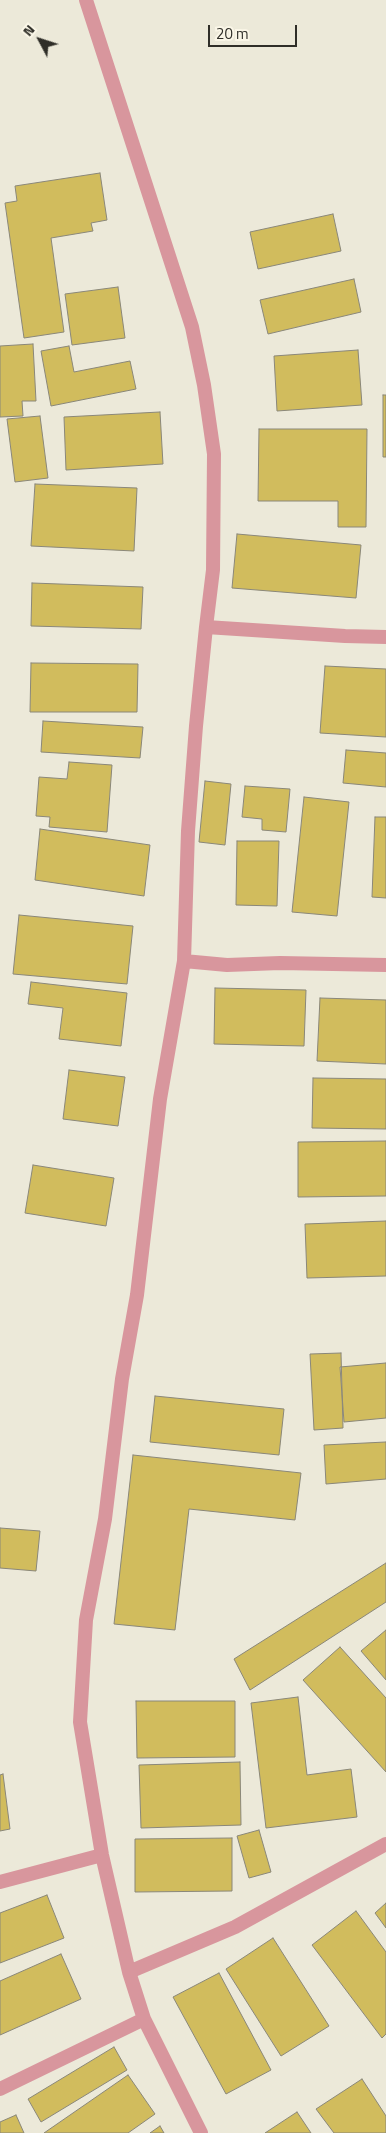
<!DOCTYPE html>
<style>
body{margin:0}
#map{position:relative;width:386px;height:2133px;overflow:hidden;background:#ece9d9;font-family:"Titillium Web",sans-serif}
canvas{display:block}
.north{position:absolute;left:15px;top:15px;width:50px;height:50px;-webkit-text-stroke:4px #faf6e7;paint-order:stroke;rotate:310deg;font-size:14px;font-weight:700;line-height:20px;text-align:center;color:#2f2e28}
.north::after{content:'';display:block;margin:auto;width:18px;height:22px;background:#2f2e28;clip-path:polygon(50% 0,100% 100%,50% 72%,0 100%)}
.scale{position:absolute;left:208px;top:25px;width:89px;height:22px;box-sizing:border-box;border:2px solid #2f2e28;border-top:0;padding-left:6px;font-size:15px;line-height:18px;white-space:nowrap;color:#2f2e28;-webkit-text-stroke:4px #faf6e7;paint-order:stroke}
</style>
<div id="map">
<canvas width="386" height="2133"></canvas>
<div class="north">N</div>
<div class="scale">20 m</div>
</div>
<script>
const g = document.querySelector('canvas').getContext('2d');
g.lineJoin = 'round';
function fill(path, color) {
  g.fillStyle = color;
  g.fill(path, 'evenodd');
}
function shape(rows) {
  const path = new Path2D();
  for (const r of rows) {
    path.moveTo(r[0], r[1]);
    for (let i = 2; i < r.length; i += 2) path.lineTo(r[i], r[i + 1]);
  }
  return path;
}
function trace(path, color, width, dash) {
  g.strokeStyle = color;
  g.lineWidth = width;
  g.lineCap = dash ? 'butt' : 'round';
  g.setLineDash(dash || []);
  g.stroke(path);
}
const building = shape([
 [100,173,107,220,91,223,93,231,51,238,64,332,24,338,5,203,17,201,15,186,100,173],
 [333,214,341,251,258,269,250,232,333,214],
 [354,279,361,312,268,334,260,300,354,279],
 [118,287,125,338,72,345,65,294,118,287],
 [33,344,36,401,22,401,23,416,0,417,0,346,33,344],
 [69,346,74,372,130,361,136,389,51,406,41,351,69,346],
 [358,350,362,405,277,411,274,356,358,350],
 [383,395,386,395,386,457,383,457,383,395],
 [160,412,163,464,66,470,64,417,160,412],
 [40,416,48,478,15,482,7,419,40,416],
 [259,429,367,429,366,527,338,527,338,501,258,501,259,429],
 [35,484,137,488,134,551,31,546,35,484],
 [237,534,361,545,356,598,232,588,237,534],
 [32,583,143,587,141,629,31,626,32,583],
 [31,663,138,664,137,712,30,712,31,663],
 [325,666,386,669,386,737,320,733,325,666],
 [43,721,143,727,140,758,41,752,43,721],
 [346,750,386,753,386,787,343,783,346,750],
 [69,762,112,765,107,832,49,827,50,817,36,816,39,777,67,779,69,762],
 [205,781,231,784,225,845,199,842,205,781],
 [245,786,290,789,286,832,262,830,262,819,242,817,245,786],
 [304,797,349,802,337,916,292,912,304,797],
 [375,817,386,817,386,898,372,897,375,817],
 [40,829,150,845,144,896,35,880,40,829],
 [237,841,279,841,277,906,236,905,237,841],
 [19,915,133,926,127,984,13,974,19,915],
 [31,982,127,993,121,1046,59,1039,63,1008,28,1004,31,982],
 [215,988,306,990,304,1046,214,1044,215,988],
 [320,998,386,1000,386,1064,317,1061,320,998],
 [69,1070,125,1077,118,1126,63,1119,69,1070],
 [313,1078,386,1079,386,1129,312,1128,313,1078],
 [386,1141,386,1196,298,1197,298,1142,386,1141],
 [33,1165,114,1178,106,1226,25,1213,33,1165],
 [386,1221,386,1276,307,1278,305,1224,386,1221],
 [341,1353,343,1428,314,1430,310,1354,341,1353],
 [386,1363,386,1418,344,1422,340,1367,386,1363],
 [155,1396,284,1409,279,1455,150,1442,155,1396],
 [386,1442,386,1479,326,1484,324,1445,386,1442],
 [133,1455,301,1473,295,1520,189,1509,175,1630,114,1624,133,1455],
 [0,1528,40,1531,36,1571,0,1568,0,1528],
 [386,1563,386,1602,250,1690,234,1659,386,1563],
 [386,1630,386,1680,361,1651,386,1630],
 [340,1647,386,1698,386,1772,303,1680,340,1647],
 [298,1697,307,1775,351,1769,357,1817,266,1828,251,1703,298,1697],
 [136,1701,235,1701,235,1757,137,1758,136,1701],
 [240,1762,241,1825,141,1828,139,1765,240,1762],
 [3,1774,10,1829,0,1831,0,1775,3,1774],
 [259,1830,271,1872,249,1878,237,1836,259,1830],
 [232,1838,232,1891,135,1892,135,1839,232,1838],
 [47,1895,64,1938,0,1963,0,1913,47,1895],
 [386,1903,386,1928,375,1913,386,1903],
 [356,1911,386,1952,386,2034,382,2038,312,1945,356,1911],
 [273,1938,329,2026,281,2056,226,1969,273,1938],
 [61,1954,81,1999,0,2035,0,1981,61,1954],
 [219,1973,271,2070,226,2094,173,1997,219,1973],
 [114,2047,127,2070,41,2122,28,2099,114,2047],
 [128,2075,155,2114,128,2133,44,2133,128,2075],
 [362,2079,386,2116,386,2133,334,2133,316,2109,362,2079],
 [297,2112,311,2133,265,2133,297,2112],
 [16,2115,24,2133,0,2133,0,2122,16,2115],
 [160,2126,164,2133,150,2133,160,2126]
]);
const minor = shape([
 [86,0,192,327,204,385,214,454,213,570,206,627],
 [184,961,227,965,280,963,386,965],
 [0,1882,102,1855],
 [129,1972,235,1927,386,1844],
 [144,2019,201,2133],
 [0,2089,144,2019,129,1972,102,1855,80,1722,86,1620,105,1519,122,1379,137,1295,160,1099,184,961,188,831,196,726,206,627,345,636,386,637]
]);
fill(building, '#d1bc5d');
trace(building, '#8a8779', 1);
trace(minor, '#d8969d', 14);
</script>
